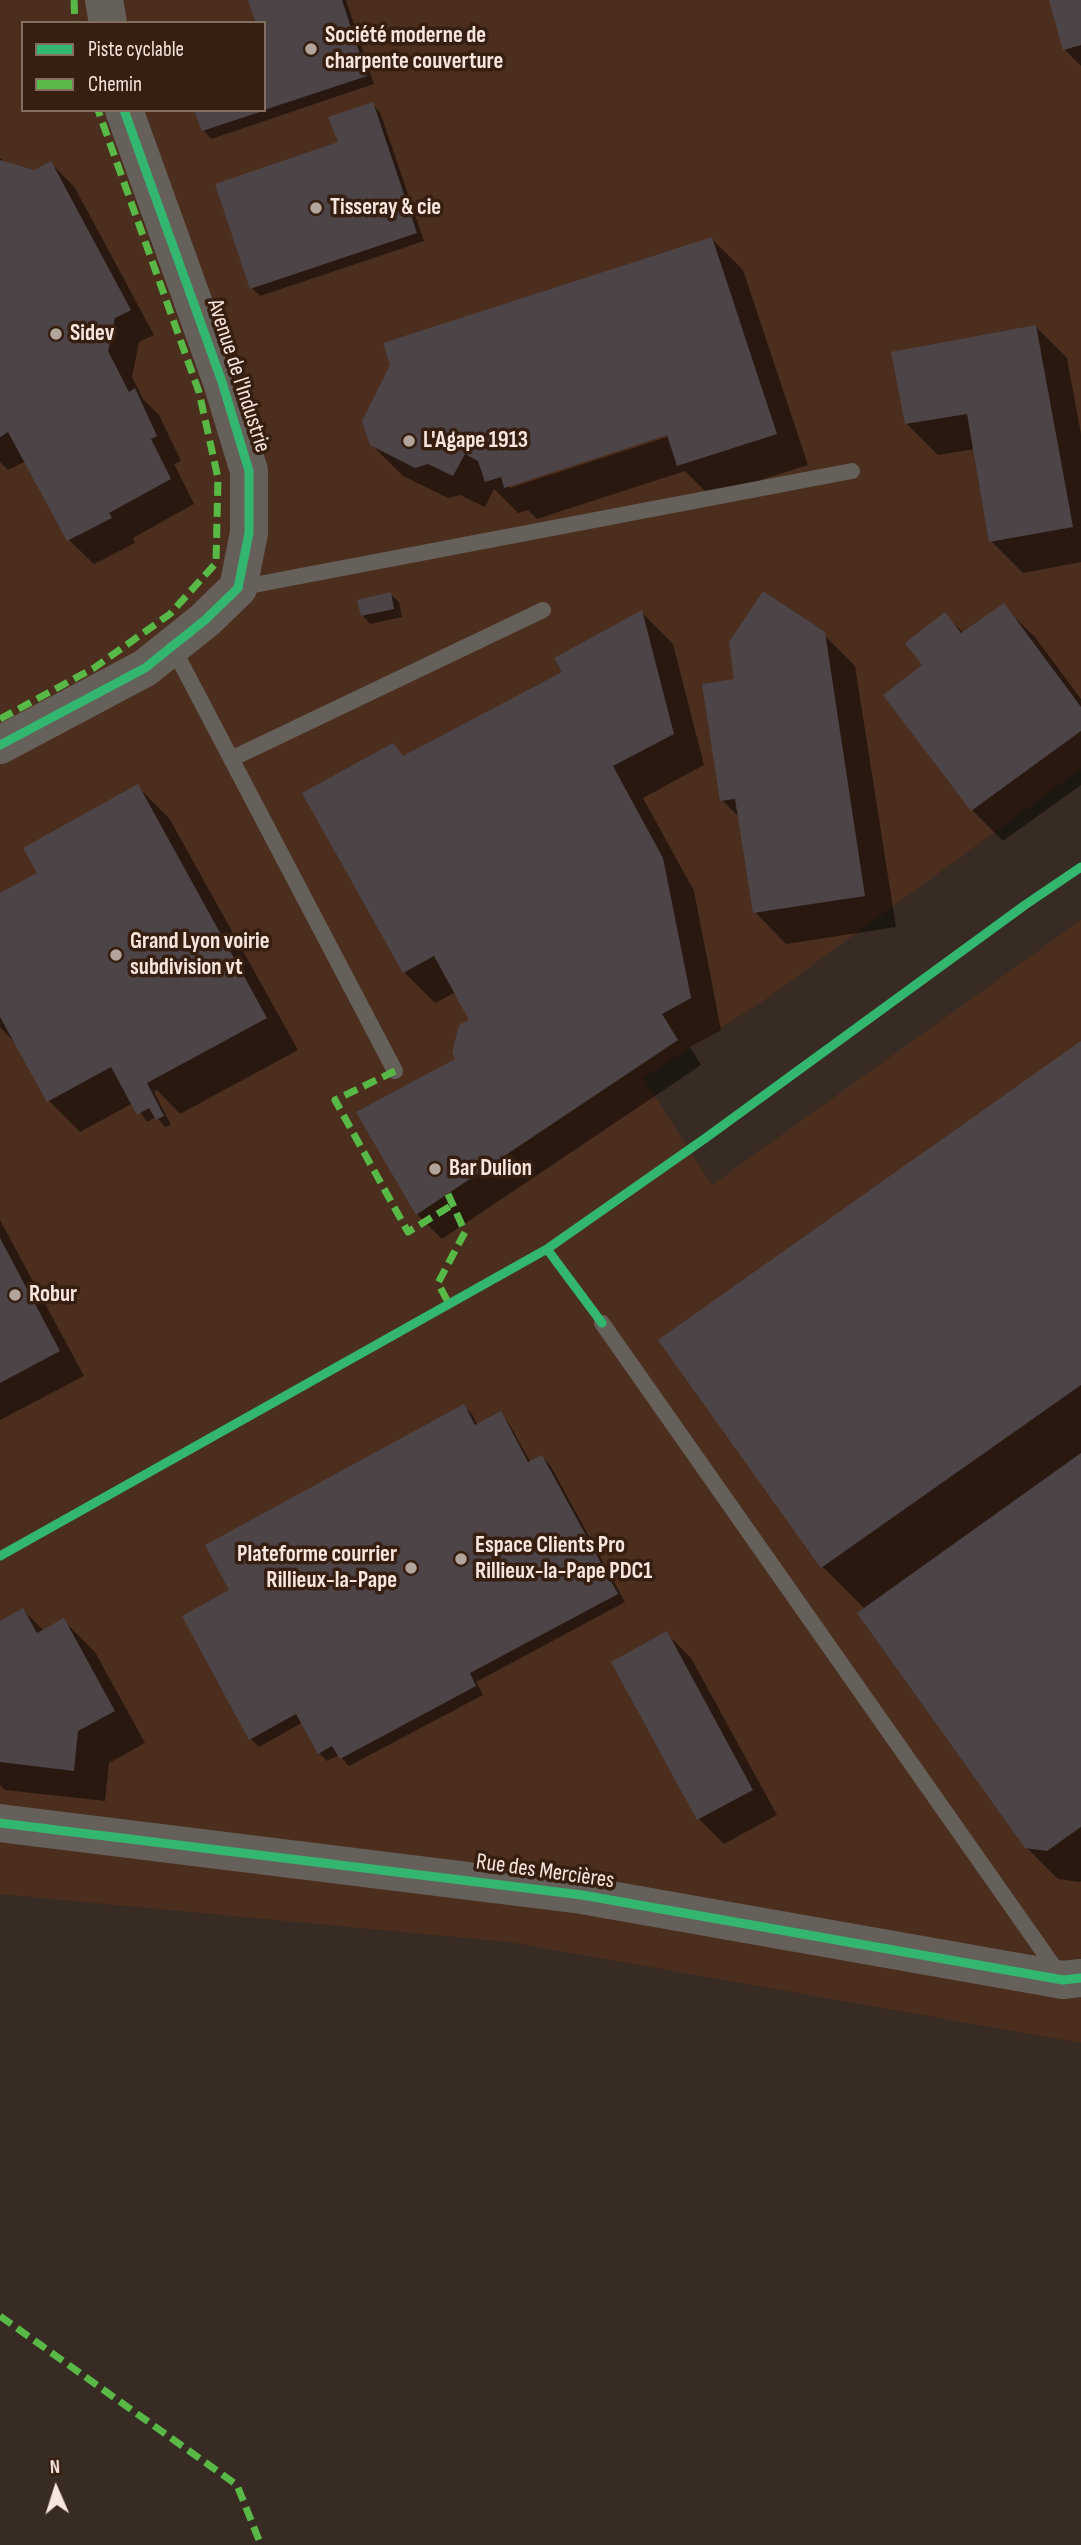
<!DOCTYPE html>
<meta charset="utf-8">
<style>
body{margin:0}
#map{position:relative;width:1081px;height:2545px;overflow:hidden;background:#382b23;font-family:"Sofia Sans Condensed",sans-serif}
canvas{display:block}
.legend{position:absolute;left:21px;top:21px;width:245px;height:91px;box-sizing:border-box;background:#361e10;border:2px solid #836e62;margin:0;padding:9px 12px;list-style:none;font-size:21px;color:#f7e6dd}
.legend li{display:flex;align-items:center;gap:14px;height:35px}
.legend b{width:35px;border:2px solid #836e62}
.north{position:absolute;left:21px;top:2454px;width:70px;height:70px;-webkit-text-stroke:5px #361e10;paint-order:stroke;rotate:357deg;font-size:19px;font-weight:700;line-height:28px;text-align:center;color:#f7e6dd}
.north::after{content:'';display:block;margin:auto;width:24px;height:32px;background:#f7e6dd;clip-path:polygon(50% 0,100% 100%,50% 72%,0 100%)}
</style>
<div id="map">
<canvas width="1081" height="2545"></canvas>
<ul class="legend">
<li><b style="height:9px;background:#33b770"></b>Piste cyclable</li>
<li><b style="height:9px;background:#58b947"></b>Chemin</li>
</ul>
<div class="north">N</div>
</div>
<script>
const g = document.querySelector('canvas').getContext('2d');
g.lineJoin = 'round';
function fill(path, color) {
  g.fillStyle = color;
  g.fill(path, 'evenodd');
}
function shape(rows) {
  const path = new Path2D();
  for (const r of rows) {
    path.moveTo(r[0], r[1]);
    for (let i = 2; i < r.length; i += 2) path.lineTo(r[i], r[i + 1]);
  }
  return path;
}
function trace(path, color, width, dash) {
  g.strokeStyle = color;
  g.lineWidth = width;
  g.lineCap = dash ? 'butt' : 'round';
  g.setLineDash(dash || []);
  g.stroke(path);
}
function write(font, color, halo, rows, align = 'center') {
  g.font = font + ' "Sofia Sans Condensed",sans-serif';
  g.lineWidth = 7;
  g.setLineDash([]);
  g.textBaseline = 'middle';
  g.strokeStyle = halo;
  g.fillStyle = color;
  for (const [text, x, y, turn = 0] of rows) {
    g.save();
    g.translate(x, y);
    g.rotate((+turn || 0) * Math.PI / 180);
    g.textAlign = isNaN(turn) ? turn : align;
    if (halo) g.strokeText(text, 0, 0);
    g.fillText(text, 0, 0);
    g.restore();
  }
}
const built = shape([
 [0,0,1081,0,1081,769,766,999,643,1078,712,1185,1081,920,1081,2043,509,1942,0,1894],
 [23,23,264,23,264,110,23,110]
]);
const shadow = shape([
 [250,0,346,0,374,84,211,139,203,130,196,110,264,110,264,23],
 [1050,0,1081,0,1081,66,1065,50],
 [372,104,380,112,424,241,260,296,252,288,340,144],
 [0,158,6,163,34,172,51,163,75,188,154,335,139,342,132,377,143,399,159,415,181,461,174,464,194,504,133,538,135,543,94,564,69,540,26,461,8,470,0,462],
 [712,239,743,270,808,465,710,496,685,471,537,519,528,510,518,513,494,489,485,507,460,495,448,498,403,476,371,444],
 [675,431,676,434,510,488,507,485],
 [1035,326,1067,358,1081,434,1081,562,1023,573,991,541,975,449,938,455,907,424],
 [390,594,399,602,402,617,370,624,362,615],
 [1003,606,1035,637,1081,699,1081,785,1003,841,972,810,924,665,945,614,964,634],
 [642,613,673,644,704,765,643,798,694,891,721,1030,690,1047,701,1065,442,1239,417,1214,358,1112,455,1062,472,1020,456,992,435,1003,404,972,393,746,404,757,564,673],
 [823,634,855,666,896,927,786,944,755,912,740,818,722,800,736,681],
 [138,787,169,818,298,1050,180,1114,157,1090,154,1092,171,1125,165,1127,156,1117,147,1122,133,1103,80,1132,48,1100,17,1045,0,1027,0,895,39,874],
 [1081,1044,1081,1881,1080,1882,1058,1879,1026,1847,865,1609,823,1567,660,1341],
 [0,1220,84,1376,0,1420],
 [464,1406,472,1414,478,1426,500,1414,508,1422,531,1463,542,1457,550,1465,625,1602,476,1682,483,1695,349,1766,339,1755,327,1761,319,1753,303,1722,259,1747,251,1739,185,1617,232,1591],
 [23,1610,44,1631,64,1621,95,1652,145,1743,109,1763,105,1801,5,1790,0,1785,0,1623],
 [667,1634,691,1658,777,1815,724,1844,699,1819,613,1663]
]);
const building = shape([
 [248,0,342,0,367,76,264,110,264,23,256,23],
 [1049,0,1081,0,1081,45,1063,50],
 [373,102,417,233,250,289,215,184,338,142,328,117],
 [194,110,263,110,263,111,202,131],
 [0,160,34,170,51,161,131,310,115,318,108,351,129,392,135,388,157,436,151,439,171,479,109,513,112,518,67,541,8,432,0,437],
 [712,237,777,434,677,466,667,435,504,488,501,477,485,482,478,461,465,454,453,476,428,464,415,468,370,445,362,421,390,365,383,343],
 [1036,325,1073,527,989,542,967,414,905,424,891,352],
 [763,591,825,632,865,896,753,913,735,799,720,801,702,684,734,679,729,642],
 [391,592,394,609,361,616,357,600],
 [1004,603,1081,707,1081,731,971,811,883,695,922,665,905,643,945,612,961,633],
 [642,610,674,734,613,766,663,858,691,998,662,1014,678,1040,416,1215,356,1112,455,1059,452,1053,459,1025,469,1020,434,956,403,973,302,793,393,743,403,756,562,672,554,658],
 [138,784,267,1018,147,1083,164,1116,156,1120,149,1108,137,1115,111,1067,47,1102,0,1017,0,893,37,873,23,848],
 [1081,1041,1081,1385,821,1568,658,1340],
 [0,1238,60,1351,0,1383],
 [464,1404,475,1425,501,1411,528,1462,542,1455,618,1594,470,1673,476,1686,340,1759,332,1746,318,1754,296,1714,249,1740,182,1616,229,1590,205,1545],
 [1081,1453,1081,1827,1047,1851,1025,1848,857,1613],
 [23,1608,37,1633,64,1618,115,1711,78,1731,74,1771,0,1762,0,1621],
 [667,1631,753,1790,697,1820,611,1662]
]);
const service = shape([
 [238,588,852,471],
 [172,646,395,1071],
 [231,759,543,610],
 [602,1323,1059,1974]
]);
const tertiary = shape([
 [104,0,108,23],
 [0,745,145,668,205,620,238,588,249,533,249,471,222,382,124,110],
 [0,1823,582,1895,1063,1980,1081,1978]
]);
const quiet = shape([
 [74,0,75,23],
 [0,719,94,668,170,614,216,563,218,478,199,392,98,110],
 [395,1071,335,1100,408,1232,452,1205],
 [448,1194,465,1232,438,1283,449,1304],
 [0,2316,237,2485,261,2545]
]);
const cycleway = shape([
 [0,745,145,668,205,620,238,588,249,533,249,471,222,382,124,110],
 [547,1249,602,1323],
 [0,1556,547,1249,707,1137,1025,905,1081,867],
 [0,1823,582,1895,1063,1980,1081,1978]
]);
const markers = [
 [311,49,7,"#b4a59c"],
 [316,208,7,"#b4a59c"],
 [56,334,7,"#b4a59c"],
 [409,441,7,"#b4a59c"],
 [116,955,7,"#b4a59c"],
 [435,1169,7,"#b4a59c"],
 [15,1295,7,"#b4a59c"],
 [461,1559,7,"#b4a59c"],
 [411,1568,7,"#b4a59c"]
];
const poiNames = [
 ["Société moderne de",325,36],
 ["charpente couverture",325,62],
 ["Tisseray & cie",330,208],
 ["Sidev",70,334],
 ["L'Agape 1913",423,441],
 ["Grand Lyon voirie",130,942],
 ["subdivision vt",130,968],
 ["Bar Dulion",449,1169],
 ["Robur",29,1295],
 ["Espace Clients Pro",475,1546],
 ["Rillieux-la-Pape PDC1",475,1572],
 ["Plateforme courrier",397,1555,"right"],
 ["Rillieux-la-Pape",397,1581,"right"]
];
const streetNames = [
 ["Avenue de l'Industrie",238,376,72],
 ["Rue des Mercières",545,1872,8]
];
fill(built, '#4c2e1e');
fill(shadow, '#0007');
fill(building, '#4d4448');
trace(service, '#66605b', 16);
trace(tertiary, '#66605b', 38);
trace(quiet, '#58b947', 7, [14, 7]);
trace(cycleway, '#33b770', 9);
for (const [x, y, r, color] of markers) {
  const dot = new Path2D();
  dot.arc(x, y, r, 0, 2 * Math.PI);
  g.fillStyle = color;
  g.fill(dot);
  trace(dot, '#361e10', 2.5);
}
write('bold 23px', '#f7e6dd', '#361e10', poiNames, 'left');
write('23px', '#f7e6dd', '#361e10', streetNames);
</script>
